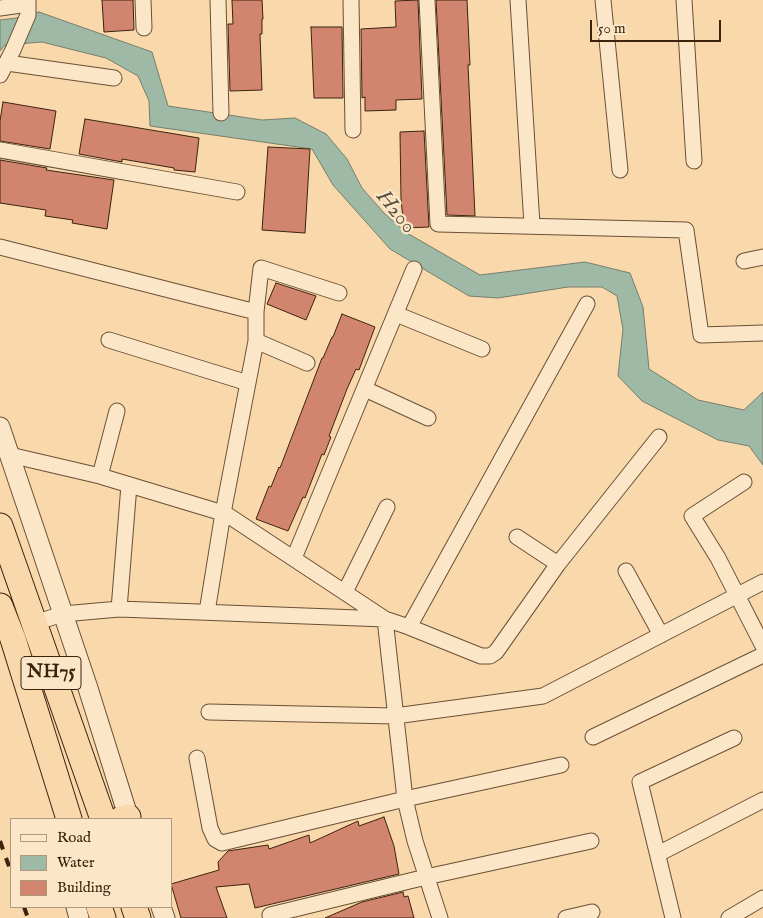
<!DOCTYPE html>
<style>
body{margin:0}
#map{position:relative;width:763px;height:918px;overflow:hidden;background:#f9d8ab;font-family:"IM FELL English",serif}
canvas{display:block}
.legend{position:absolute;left:10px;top:818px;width:162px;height:90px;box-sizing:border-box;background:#fbe6c8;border:1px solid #ae987e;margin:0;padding:6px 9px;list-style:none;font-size:15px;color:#3b230e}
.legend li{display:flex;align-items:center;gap:10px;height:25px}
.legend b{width:25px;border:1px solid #ae987e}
.scale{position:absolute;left:590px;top:20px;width:131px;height:22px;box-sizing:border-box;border:2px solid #3b230e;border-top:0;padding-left:6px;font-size:15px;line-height:18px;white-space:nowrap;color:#3b230e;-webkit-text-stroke:4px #fbe6c8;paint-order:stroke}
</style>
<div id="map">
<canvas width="763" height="918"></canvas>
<ul class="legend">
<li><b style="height:6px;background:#fbe6c8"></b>Road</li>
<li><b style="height:14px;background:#9ebaa7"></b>Water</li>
<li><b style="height:14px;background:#d2856e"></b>Building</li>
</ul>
<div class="scale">50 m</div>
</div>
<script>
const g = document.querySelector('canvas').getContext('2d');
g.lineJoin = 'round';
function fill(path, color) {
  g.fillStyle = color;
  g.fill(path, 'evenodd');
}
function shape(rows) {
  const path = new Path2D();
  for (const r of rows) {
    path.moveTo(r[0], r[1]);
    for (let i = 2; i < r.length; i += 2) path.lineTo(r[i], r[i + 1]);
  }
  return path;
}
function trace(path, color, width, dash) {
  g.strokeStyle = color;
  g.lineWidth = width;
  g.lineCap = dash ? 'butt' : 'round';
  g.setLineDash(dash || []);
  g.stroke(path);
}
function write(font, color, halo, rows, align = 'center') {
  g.font = font + ' "IM FELL English",serif';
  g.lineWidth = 4.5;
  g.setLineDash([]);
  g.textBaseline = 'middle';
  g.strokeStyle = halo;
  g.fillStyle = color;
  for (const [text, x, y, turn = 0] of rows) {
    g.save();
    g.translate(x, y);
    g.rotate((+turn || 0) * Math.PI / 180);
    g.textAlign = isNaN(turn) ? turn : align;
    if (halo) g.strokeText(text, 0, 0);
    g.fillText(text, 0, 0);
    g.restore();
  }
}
const water = shape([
 [39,12,152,52,168,106,262,120,295,118,326,134,347,159,362,188,384,213,407,233,480,275,585,262,630,273,643,307,649,369,698,400,744,410,763,392,763,465,749,446,718,440,642,401,618,376,623,329,617,296,602,287,568,287,498,298,469,296,390,249,333,185,312,149,150,126,149,101,138,76,106,58,42,42,5,45,0,51,0,20,16,18,39,12]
]);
const building = shape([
 [102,0,133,0,134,30,104,32,102,0],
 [232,0,262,0,263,19,262,19,262,34,260,34,262,90,230,91,228,24,233,24,232,0],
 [418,0,422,99,396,100,396,110,365,111,365,97,362,98,361,29,396,27,395,1,418,0],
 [436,0,467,0,470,65,468,65,475,216,447,215,436,0],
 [311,27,342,27,343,98,314,98,311,27],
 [3,102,56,111,50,149,0,141,0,121,3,102],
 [85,119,199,138,195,172,174,170,174,168,122,159,122,162,79,154,85,119],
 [424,131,429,227,404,228,401,199,400,132,424,131],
 [268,147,310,149,305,233,262,230,268,147],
 [0,160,47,168,46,170,114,180,107,229,72,223,73,220,45,216,46,210,0,203,0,160],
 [276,283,316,296,306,320,267,304,276,283],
 [342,314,375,327,359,370,356,369,347,389,329,436,331,437,324,455,322,454,305,498,303,497,288,531,256,519,269,486,271,487,279,467,280,468,322,358,323,358,332,337,333,337,342,314],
 [384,817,394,846,399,874,255,908,249,884,216,887,227,918,181,918,171,884,219,870,218,862,228,851,268,845,269,849,309,835,310,843,358,821,359,826,384,817],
 [403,892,404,897,408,896,414,918,325,918,362,902,403,892]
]);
const minor = shape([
 [143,0,144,28],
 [218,0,221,113],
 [351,0,353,130],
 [427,0,438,224,686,230,701,335,763,333],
 [518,0,532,225],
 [603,0,620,170],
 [684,0,694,161],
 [0,8,28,4],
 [7,63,114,78],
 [0,75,13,50,28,15,28,0],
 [0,150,237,192],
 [0,247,256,312],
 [744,261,763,257],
 [396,314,482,349],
 [109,340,248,383],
 [256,341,307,363],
 [365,389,428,418],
 [10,455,100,476,226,514,385,619,409,627,481,656,490,656,496,652,558,564,659,437],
 [100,476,117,411],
 [744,482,692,516,718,558,763,646],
 [517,537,558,564],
 [294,558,414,269],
 [626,571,661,635],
 [345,592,387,507],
 [119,609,129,485],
 [207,612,223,513,256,341,256,312,261,268,339,293],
 [34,623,63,614,119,609,385,619,405,799,415,841,440,918],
 [409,627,587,304],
 [209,712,395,716,543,696,763,582],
 [593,737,763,655],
 [197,758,210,828,215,839,222,843,405,799,561,765],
 [658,854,763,800],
 [270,915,426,877,591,841],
 [566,918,592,912],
 [673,918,640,782,734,738],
 [729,918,763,898]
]);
const tertiary = shape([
 [0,427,87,685,129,819],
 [76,907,79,918],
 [161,907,165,918]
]);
const trunk = shape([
 [0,526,103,819],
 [0,606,13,639,69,819],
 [121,819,128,817],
 [99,907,103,918],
 [134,907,138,918]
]);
const rail = shape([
 [0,841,11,872],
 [24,907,28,918]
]);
const shields = [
 [51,673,60]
];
const shieldNames = [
 ["NH75",51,673]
];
const waterNames = [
 ["H200",395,213,51]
];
fill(water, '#9ebaa7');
trace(water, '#767e6a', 1);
fill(building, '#d2856e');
trace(building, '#3b230e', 1);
trace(minor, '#6a5035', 17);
trace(tertiary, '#6a5035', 21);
trace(trunk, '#3b230e', 27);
trace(minor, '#fbe6c8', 15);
trace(tertiary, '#fbe6c8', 19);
trace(trunk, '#f9d8ab', 25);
trace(rail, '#3b230e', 4, [9, 9]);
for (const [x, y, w] of shields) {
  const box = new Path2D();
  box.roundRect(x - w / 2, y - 16.5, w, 33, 4);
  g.fillStyle = '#fbe6c8';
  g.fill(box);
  trace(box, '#3b230e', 1);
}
write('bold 19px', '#3b230e', null, shieldNames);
write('italic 21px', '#59503c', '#fbe6c8', waterNames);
</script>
